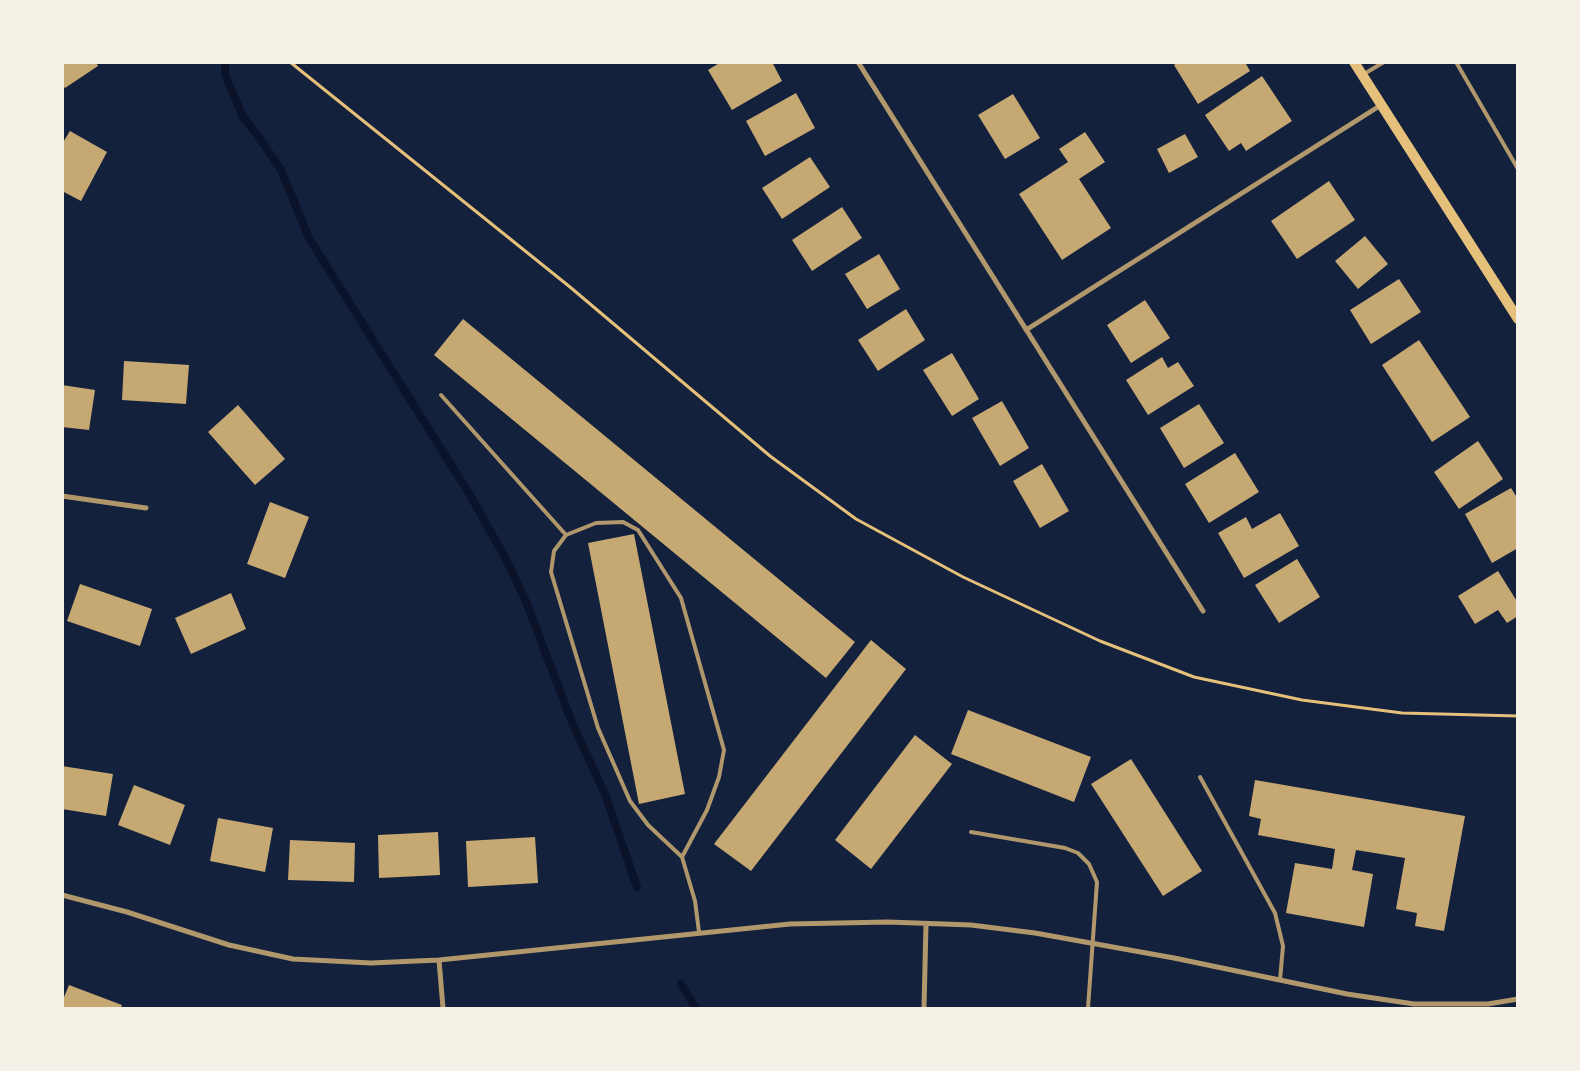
<!DOCTYPE html>
<style>
body{margin:0}
#map{position:relative;width:1580px;height:1071px;overflow:hidden;background:#14213d;font-family:"PT Sans",sans-serif}
canvas{display:block}
.frame{position:absolute;inset:0;border:64px solid #f6f1e7;pointer-events:none}
</style>
<div id="map">
<canvas width="1580" height="1071"></canvas>
<div class="frame"></div>
</div>
<script>
const g = document.querySelector('canvas').getContext('2d');
g.lineJoin = 'round';
function shape(rows) {
  const path = new Path2D();
  for (const r of rows) {
    path.moveTo(r[0], r[1]);
    for (let i = 2; i < r.length; i += 2) path.lineTo(r[i], r[i + 1]);
  }
  return path;
}
function trace(path, color, width, dash) {
  g.strokeStyle = color;
  g.lineWidth = width;
  g.lineCap = dash ? 'butt' : 'round';
  g.setLineDash(dash || []);
  g.stroke(path);
}
function fill(path, color) {
  g.fillStyle = color;
  g.fill(path, 'evenodd');
}
const stream = shape([
 [225,62,225,75,243,117,258,136,281,170,309,238,470,495,507,561,527,604,573,725,605,794,637,887],
 [681,984,696,1008]
]);
const building = shape([
 [62,62,96,62,98,66,65,88,62,85],
 [721,62,772,62,782,81,732,110,708,70],
 [1178,62,1245,62,1250,71,1198,104,1174,65],
 [1262,76,1292,121,1246,151,1241,143,1229,151,1205,115],
 [796,93,815,128,765,156,746,121],
 [1013,94,1040,138,1005,159,978,115],
 [70,131,107,152,81,201,62,191,62,144],
 [1085,132,1105,162,1079,179,1111,228,1062,260,1019,194,1068,162,1059,149],
 [1185,134,1198,157,1169,173,1157,149],
 [810,157,830,187,782,219,762,188],
 [1329,181,1355,220,1297,259,1271,221],
 [842,207,862,238,812,271,792,240],
 [1365,236,1388,264,1358,289,1335,261],
 [879,254,900,289,867,309,845,274],
 [1399,279,1421,312,1371,344,1350,310],
 [1145,300,1170,338,1131,363,1107,325],
 [906,309,925,340,878,371,858,340],
 [463,319,855,642,826,678,434,355],
 [1419,340,1470,417,1432,442,1382,365],
 [952,353,979,399,952,416,923,370],
 [1162,357,1168,368,1178,362,1194,386,1148,415,1126,380],
 [124,361,189,365,186,404,122,400],
 [62,385,95,390,89,430,62,427],
 [1002,401,1029,448,1000,466,972,418],
 [1199,404,1224,443,1184,468,1160,428],
 [238,405,285,459,255,485,208,432],
 [1478,441,1503,479,1459,509,1434,472],
 [1235,453,1259,492,1209,523,1185,484],
 [1042,464,1069,511,1040,528,1013,481],
 [1511,488,1518,499,1518,548,1492,563,1465,514],
 [270,502,309,517,285,578,247,564],
 [1280,513,1299,546,1244,578,1218,533,1246,517,1252,529],
 [634,534,685,794,639,804,588,543],
 [1297,559,1320,597,1279,623,1255,585],
 [1498,571,1518,603,1518,616,1507,623,1498,610,1475,624,1458,596],
 [80,584,152,609,140,646,67,621],
 [231,593,246,629,191,654,175,618],
 [871,640,906,669,751,871,714,844],
 [968,710,1091,757,1074,802,951,754],
 [915,735,952,764,871,869,835,840],
 [1131,759,1202,871,1163,896,1091,784],
 [62,766,113,774,106,816,62,809],
 [1255,780,1465,816,1444,931,1415,926,1417,913,1396,909,1405,858,1356,850,1352,870,1373,874,1364,927,1286,913,1295,863,1332,869,1335,849,1258,835,1261,819,1249,816],
 [134,785,185,805,170,845,118,825],
 [218,818,273,828,265,872,210,861],
 [438,832,440,875,379,878,378,835],
 [535,837,538,883,468,887,466,841],
 [290,840,355,843,354,882,288,880],
 [69,985,122,1005,121,1008,62,1008,62,1002]
]);
const path = shape([
 [290,62,570,287,770,456,856,519,963,577,1100,641,1194,677,1302,700,1402,713,1518,716]
]);
const service = shape([
 [1456,62,1518,169],
 [1364,74,1384,62],
 [441,395,566,535],
 [1200,777,1275,913,1283,946,1280,980],
 [971,832,1065,848,1078,853,1089,864,1097,882,1088,1008],
 [682,857,707,810,719,777,724,750,681,598,638,530,623,522,596,523,566,535,554,551,551,572,598,728,630,801,648,825,682,857,695,901,699,932]
]);
const minor = shape([
 [858,62,1203,611],
 [1026,330,1381,105],
 [62,496,146,508],
 [62,895,127,912,229,945,293,959,371,963,439,960,790,924,888,922,971,925,1035,933,1174,958,1347,994,1414,1004,1488,1004,1518,999],
 [439,960,443,1008],
 [924,1008,926,924]
]);
const secondary = shape([
 [1354,62,1518,319]
]);
trace(stream, '#0b132b', 8);
fill(building, '#c6a872');
trace(path, '#e5c07b', 3);
trace(service, '#b1986c', 4);
trace(minor, '#b1986c', 5);
trace(secondary, '#e5c07b', 10);
</script>
